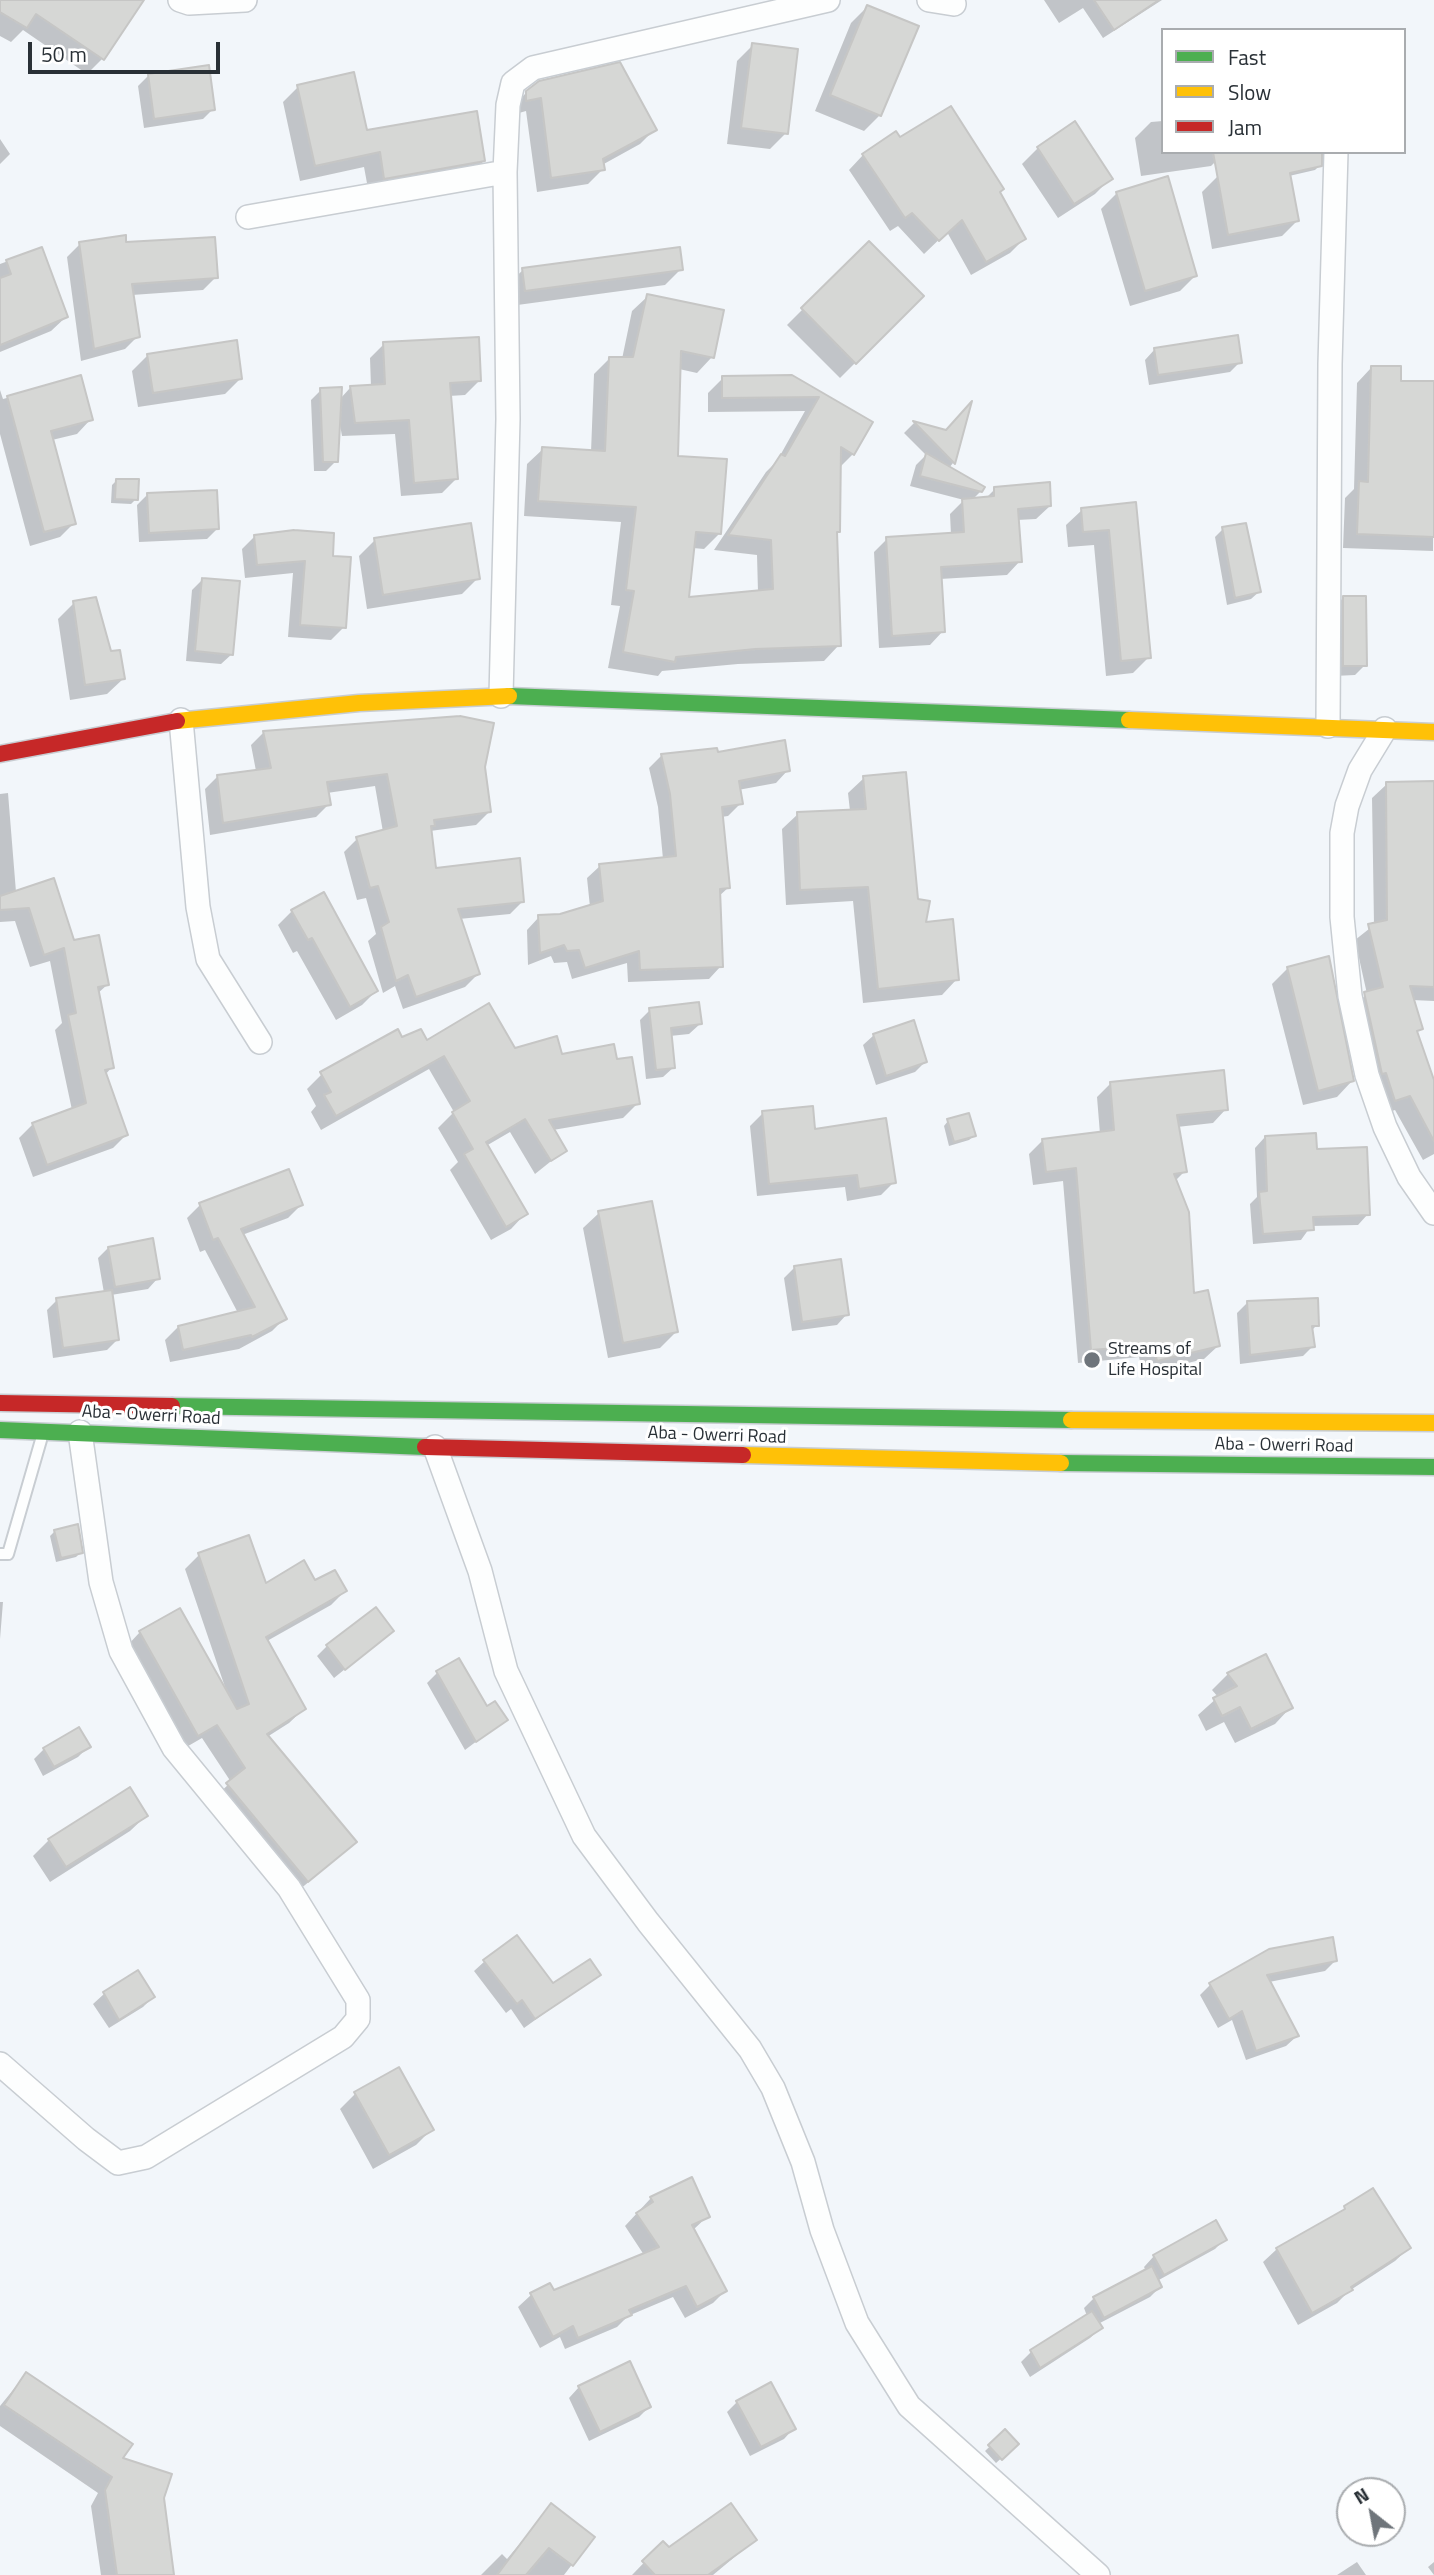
<!DOCTYPE html>
<style>
body{margin:0}
#map{position:relative;width:1434px;height:2575px;overflow:hidden;background:#f2f6fa;font-family:"Titillium Web",sans-serif}
canvas{display:block}
.legend{position:absolute;left:1161px;top:28px;width:245px;height:126px;box-sizing:border-box;background:#fff;border:2px solid #a9acaf;margin:0;padding:9px 12px;list-style:none;font-size:21px;color:#293036}
.legend li{display:flex;align-items:center;gap:14px;height:35px}
.legend b{width:35px;border:2px solid #a9acaf}
.north{position:absolute;left:1336px;top:2477px;width:70px;height:70px;box-sizing:border-box;background:#fff;border:2px solid #a9acaf;border-radius:50%;rotate:329deg;font-size:19px;font-weight:700;line-height:28px;text-align:center;color:#293036}
.north::after{content:'';display:block;margin:auto;width:24px;height:32px;background:#6f757b;clip-path:polygon(50% 0,100% 100%,50% 72%,0 100%)}
.scale{position:absolute;left:28px;top:42px;width:192px;height:32px;box-sizing:border-box;border:4px solid #293036;border-top:0;padding-left:9px;font-size:21px;line-height:24px;white-space:nowrap;color:#293036;-webkit-text-stroke:5px #fff;paint-order:stroke}
</style>
<div id="map">
<canvas width="1434" height="2575"></canvas>
<ul class="legend">
<li><b style="height:9px;background:#4caf50"></b>Fast</li>
<li><b style="height:9px;background:#ffc107"></b>Slow</li>
<li><b style="height:9px;background:#c62828"></b>Jam</li>
</ul>
<div class="north">N</div>
<div class="scale">50 m</div>
</div>
<script>
const g = document.querySelector('canvas').getContext('2d');
g.lineJoin = 'round';
function fill(path, color) {
  g.fillStyle = color;
  g.fill(path, 'evenodd');
}
function shape(rows) {
  const path = new Path2D();
  for (const r of rows) {
    path.moveTo(r[0], r[1]);
    for (let i = 2; i < r.length; i += 2) path.lineTo(r[i], r[i + 1]);
  }
  return path;
}
function trace(path, color, width, dash) {
  g.strokeStyle = color;
  g.lineWidth = width;
  g.lineCap = dash ? 'butt' : 'round';
  g.setLineDash(dash || []);
  g.stroke(path);
}
function write(font, color, halo, rows, align = 'center') {
  g.font = font + ' "Titillium Web",sans-serif';
  g.lineWidth = 6;
  g.setLineDash([]);
  g.textBaseline = 'middle';
  g.strokeStyle = halo;
  g.fillStyle = color;
  for (const [text, x, y, turn = 0] of rows) {
    g.save();
    g.translate(x, y);
    g.rotate((+turn || 0) * Math.PI / 180);
    g.textAlign = isNaN(turn) ? turn : align;
    if (halo) g.strokeText(text, 0, 0);
    g.fillText(text, 0, 0);
    g.restore();
  }
}
const shadow = shape([
 [0,0,139,0,102,59,87,74,23,30,11,42,0,36],
 [1044,0,1162,0,1103,38,1083,8,1059,23],
 [867,7,880,115,864,131,815,111,851,23],
 [753,45,786,133,770,149,727,144,737,61],
 [149,75,213,109,203,119,144,128,138,86],
 [298,87,366,132,484,161,468,176,369,194,364,167,300,181,283,102],
 [527,92,655,129,640,144,602,165,603,169,588,184,537,192,526,111,512,115,511,108],
 [1163,121,1163,152,1225,152,1211,166,1141,176,1135,138,1151,122],
 [1075,123,1111,178,1095,194,1058,218,1022,164,1038,148],
 [0,139,10,154,0,164],
 [900,140,998,193,1024,239,1010,253,971,275,947,232,924,254,898,226,890,231,849,170,863,155],
 [1320,165,1315,170,1289,176,1297,221,1282,236,1212,249,1202,192,1218,176],
 [1117,193,1195,276,1180,291,1130,306,1101,209],
 [869,243,922,296,840,378,787,325],
 [80,244,125,244,216,277,203,290,132,295,138,336,125,349,81,361,67,257],
 [41,249,66,317,51,331,0,352,0,264],
 [681,269,665,285,510,306,507,285,523,270],
 [648,296,712,357,697,373,679,369,676,457,719,534,704,549,693,548,687,599,758,592,757,555,714,550,766,472,777,461,805,411,708,412,708,393,723,378,792,377,871,423,853,454,839,468,835,534,839,645,824,661,738,664,662,671,658,676,608,668,620,606,611,605,621,522,524,516,527,464,543,449,591,452,594,374,610,358,622,359,632,311],
 [384,344,479,381,465,395,449,396,457,478,442,493,401,496,395,434,342,436,340,425,336,461,326,471,314,471,311,400,321,390,340,399,350,388,371,387,370,358],
 [1155,349,1240,362,1230,372,1149,385,1145,360],
 [148,355,240,379,225,394,138,407,132,371],
 [1371,368,1399,383,1434,383,1433,551,1343,548,1345,498,1354,489,1357,383],
 [80,378,91,419,77,434,52,440,74,523,60,537,30,546,0,434,0,390,3,399],
 [969,407,953,463,949,468,981,491,972,500,985,499,995,489,1050,506,1036,519,1017,520,1020,561,1007,575,940,579,943,631,930,645,879,648,874,552,887,539,951,535,950,514,964,500,910,486,916,465,926,455,904,433,914,423,946,432],
 [117,480,136,499,131,504,111,503,112,485],
 [148,494,217,529,207,539,139,542,137,505],
 [1135,504,1149,657,1133,673,1106,676,1094,545,1068,547,1066,525,1082,510],
 [1223,529,1260,591,1251,599,1227,605,1215,537],
 [255,536,331,558,344,627,331,640,288,637,293,573,245,578,242,549],
 [375,540,478,578,462,594,367,609,359,556],
 [202,580,232,654,221,664,186,661,192,590],
 [1343,598,1365,665,1355,675,1334,676,1333,608],
 [74,603,110,653,123,679,107,694,70,700,58,619],
 [264,732,483,767,489,812,476,825,430,831,435,870,523,901,510,914,459,919,478,974,465,987,403,1009,395,986,383,993,368,941,376,934,366,898,357,900,344,852,357,839,383,832,375,786,327,793,329,804,316,817,210,835,205,789,218,776,256,771,251,745],
 [716,750,717,755,788,770,776,783,738,790,741,803,728,816,721,817,729,887,718,897,721,966,709,979,628,982,627,963,572,979,567,962,554,963,551,956,528,965,527,930,539,917,560,916,590,907,587,878,600,866,663,859,658,807,649,768,661,756],
 [864,778,924,924,957,979,942,995,863,1003,853,901,786,905,782,829,798,814,850,811,848,793],
 [1434,783,1434,1001,1412,1000,1421,1028,1416,1033,1434,1086,1434,1154,1423,1160,1395,1110,1381,1115,1350,1010,1367,994,1355,940,1374,925,1372,798,1387,784],
 [8,793,16,892,73,942,107,985,97,994,112,1067,105,1075,126,1135,113,1148,33,1177,19,1138,33,1124,72,1110,55,1030,62,1023,50,961,30,967,15,921,0,922,0,794],
 [292,911,376,991,362,1005,336,1020,297,951,293,953,278,925],
 [1288,968,1352,1081,1337,1097,1303,1105,1272,984],
 [650,1010,700,1024,689,1034,670,1036,674,1067,663,1077,646,1079,640,1020],
 [874,1035,925,1062,915,1072,876,1085,863,1045],
 [401,1039,615,1061,638,1103,623,1118,553,1130,565,1150,535,1174,510,1132,486,1146,525,1214,511,1229,491,1240,450,1170,458,1162,438,1128,454,1112,429,1069,321,1130,311,1112,316,1106,307,1089,322,1074],
 [1111,1083,1226,1109,1213,1123,1177,1127,1185,1171,1175,1181,1193,1296,1218,1346,1204,1359,1143,1374,1139,1357,1078,1363,1063,1181,1033,1185,1029,1154,1043,1140,1100,1134,1097,1097],
 [763,1113,814,1131,894,1182,881,1195,847,1201,845,1187,757,1196,750,1126],
 [948,1121,974,1136,969,1140,949,1146,944,1126],
 [1265,1137,1315,1151,1368,1214,1358,1225,1311,1226,1301,1240,1253,1244,1250,1204,1257,1197,1255,1148],
 [200,1205,301,1205,288,1218,242,1235,285,1318,272,1331,239,1349,170,1362,165,1340,178,1327,238,1313,205,1250,200,1252,187,1218],
 [599,1213,676,1332,660,1348,608,1358,583,1228],
 [108,1248,158,1278,148,1289,111,1295,117,1340,107,1350,53,1358,47,1310,57,1300,104,1293,98,1258],
 [795,1267,847,1314,837,1325,792,1331,784,1278],
 [1247,1303,1317,1325,1311,1331,1313,1346,1303,1356,1240,1364,1237,1313],
 [55,1531,81,1552,76,1557,56,1562,50,1536],
 [199,1555,265,1585,315,1583,345,1591,331,1605,267,1641,304,1709,289,1723,267,1737,340,1856,293,1895,213,1799,231,1782,202,1738,183,1749,126,1647,140,1632,179,1610,226,1690,185,1569],
 [0,1602,3,1602,0,1639],
 [392,1631,334,1678,317,1656,327,1646],
 [1266,1656,1290,1708,1275,1724,1235,1743,1224,1722,1206,1731,1198,1715,1218,1697,1212,1690,1228,1674],
 [437,1673,486,1709,506,1719,465,1750,427,1683],
 [89,1746,78,1757,43,1776,34,1759,44,1749],
 [146,1816,130,1831,50,1882,33,1856,49,1840],
 [485,1961,553,1985,598,1975,524,2028,511,2009,506,2013,474,1971],
 [1335,1961,1325,1971,1269,1982,1297,2036,1286,2046,1246,2060,1232,2020,1218,2028,1200,1995,1210,1985],
 [138,1973,153,1997,143,2007,109,2028,93,2004,104,1994],
 [355,2094,431,2130,416,2145,373,2169,340,2109],
 [651,2198,708,2216,693,2230,725,2291,713,2303,685,2318,673,2297,628,2316,617,2327,565,2349,560,2337,540,2348,518,2307,531,2295,549,2285,553,2293,644,2255,625,2226],
 [1345,2208,1409,2248,1395,2261,1349,2291,1337,2303,1298,2325,1263,2262,1277,2249,1337,2215],
 [1225,2239,1215,2249,1157,2281,1160,2287,1150,2297,1098,2324,1101,2328,1090,2338,1030,2377,1021,2362,1031,2352,1087,2316,1084,2308,1094,2298,1146,2271,1144,2267,1154,2256],
 [26,2374,162,2498,172,2575,101,2575,91,2506,98,2493,0,2426,0,2406],
 [579,2387,649,2407,639,2417,589,2441,569,2398],
 [737,2402,794,2428,784,2439,750,2456,727,2412],
 [1005,2432,1017,2444,996,2463,985,2451],
 [551,2506,593,2537,564,2575,481,2575,502,2554,507,2559],
 [755,2540,713,2575,632,2575,663,2543,669,2549],
 [1357,2562,1366,2575,1337,2575],
 [1434,2562,1434,2575,1428,2567]
]);
const building = shape([
 [0,0,144,0,104,60,36,14,27,28,0,12,0,0],
 [1094,0,1159,0,1114,30,1094,0],
 [867,5,919,26,881,116,830,95,867,5],
 [752,43,798,49,788,134,741,128,752,43],
 [620,62,657,130,603,159,605,170,551,178,541,98,526,101,526,91,539,81,620,62],
 [209,65,215,110,154,119,148,74,209,65],
 [354,72,367,130,477,111,485,161,384,179,380,152,315,166,297,85,354,72],
 [951,106,1004,189,1000,192,1026,239,986,262,962,220,939,241,912,213,905,218,862,154,896,131,900,137,951,106],
 [1075,121,1113,179,1074,204,1037,147,1075,121],
 [1213,152,1322,152,1322,166,1290,173,1299,221,1228,235,1213,152],
 [1168,176,1197,276,1145,291,1116,192,1168,176],
 [126,235,126,242,215,237,218,278,132,284,140,337,94,349,79,242,126,235],
 [869,241,924,296,856,364,801,308,869,241],
 [42,247,68,317,0,345,0,278,11,274,6,260,42,247],
 [680,247,683,270,525,291,522,268,680,247],
 [647,294,724,310,714,358,681,351,678,456,727,459,721,534,696,532,689,597,773,589,771,540,728,535,781,454,785,456,819,397,722,398,722,376,792,375,873,422,854,455,841,447,840,532,837,532,841,646,755,649,676,657,675,662,623,652,634,591,626,590,636,507,538,501,542,447,605,451,609,357,633,357,647,294],
 [1238,335,1242,363,1158,375,1154,348,1238,335],
 [479,337,481,381,450,383,458,479,414,483,409,420,355,423,350,386,385,384,383,342,479,337],
 [237,340,242,379,153,393,147,354,237,340],
 [1371,366,1401,366,1401,381,1434,381,1434,537,1357,534,1359,481,1368,482,1371,366],
 [81,375,93,420,51,431,76,524,44,532,7,396,81,375],
 [342,387,338,462,323,462,320,388,342,387],
 [972,401,955,464,913,421,946,430,972,401],
 [926,453,985,487,982,492,920,476,926,453],
 [116,479,139,479,138,500,115,499,116,479],
 [1050,482,1051,506,1018,509,1022,562,941,567,945,632,892,636,886,537,964,532,962,499,994,496,994,487,1050,482],
 [217,490,219,529,149,533,147,493,217,490],
 [1136,502,1151,658,1121,661,1109,530,1083,532,1081,508,1136,502],
 [471,523,480,579,383,595,374,538,471,523],
 [1246,523,1261,592,1235,598,1222,527,1246,523],
 [294,530,334,533,333,556,351,557,346,628,300,625,305,561,257,565,254,535,294,530],
 [202,578,240,581,233,655,195,651,202,578],
 [1343,596,1366,596,1367,666,1343,666,1343,596],
 [96,597,111,651,120,650,125,679,85,685,73,601,96,597],
 [460,716,494,723,485,767,491,812,434,820,435,826,431,826,436,868,520,858,524,902,458,909,480,974,416,997,408,975,396,981,381,927,389,922,378,886,370,888,356,837,397,826,387,774,327,782,331,805,223,823,217,775,271,768,263,731,460,716],
 [785,740,790,771,739,781,743,804,722,807,730,888,720,889,723,967,640,970,639,951,585,968,579,950,567,951,564,945,540,953,538,915,560,914,603,901,599,864,676,856,670,794,661,754,717,748,718,752,785,740],
 [906,772,918,899,930,901,926,922,953,919,959,980,878,989,868,887,800,890,797,812,866,809,863,776,906,772],
 [1434,781,1434,987,1410,986,1423,1029,1417,1031,1434,1080,1434,1141,1410,1096,1395,1101,1386,1073,1382,1074,1364,992,1383,987,1368,924,1387,920,1386,782,1434,781],
 [54,878,74,940,99,935,109,985,98,987,114,1068,105,1070,128,1135,47,1165,32,1123,86,1103,68,1015,76,1013,64,948,44,955,29,908,0,910,0,896,54,878],
 [324,892,378,991,350,1007,312,938,308,940,291,910,324,892],
 [1329,956,1354,1081,1318,1091,1287,967,1329,956],
 [699,1002,702,1024,671,1028,675,1068,656,1070,649,1008,699,1002],
 [489,1003,515,1048,557,1036,562,1054,614,1044,617,1059,632,1057,640,1104,549,1120,567,1151,551,1161,525,1119,486,1142,528,1214,506,1227,464,1154,473,1149,452,1112,470,1101,444,1056,336,1116,324,1095,331,1092,320,1072,398,1029,402,1037,421,1029,427,1040,489,1003],
 [914,1020,927,1062,886,1076,873,1034,914,1020],
 [1224,1070,1228,1110,1177,1115,1187,1172,1174,1174,1189,1212,1194,1293,1208,1290,1220,1346,1157,1361,1153,1345,1091,1350,1076,1168,1046,1172,1042,1139,1114,1130,1110,1082,1224,1070],
 [813,1106,815,1129,886,1118,896,1183,859,1189,857,1175,769,1184,762,1111,813,1106],
 [969,1113,976,1136,954,1142,947,1119,969,1113],
 [1316,1133,1317,1149,1367,1147,1370,1215,1313,1217,1314,1230,1263,1234,1259,1192,1267,1191,1265,1136,1316,1133],
 [289,1169,303,1205,241,1229,287,1319,252,1337,251,1335,183,1350,178,1326,255,1307,218,1238,213,1240,199,1203,289,1169],
 [652,1201,678,1332,623,1343,598,1211,652,1201],
 [153,1238,160,1279,115,1287,108,1247,153,1238],
 [841,1259,849,1315,802,1322,794,1266,841,1259],
 [112,1290,119,1340,63,1348,56,1298,112,1290],
 [1318,1298,1319,1326,1312,1326,1315,1347,1250,1355,1247,1301,1318,1298],
 [78,1524,83,1553,61,1558,54,1530,78,1524],
 [249,1535,266,1583,304,1560,315,1580,335,1570,347,1591,266,1637,306,1709,267,1734,357,1842,308,1882,226,1783,245,1768,217,1725,198,1736,139,1631,180,1608,237,1709,249,1704,198,1553,249,1535],
 [376,1607,394,1631,345,1670,326,1645,376,1607],
 [1266,1654,1293,1708,1251,1729,1240,1707,1222,1716,1213,1698,1237,1686,1227,1673,1266,1654],
 [459,1658,487,1706,495,1701,508,1720,476,1742,436,1671,459,1658],
 [79,1727,91,1747,54,1767,43,1748,79,1727],
 [130,1787,148,1816,66,1867,48,1839,130,1787],
 [517,1935,553,1983,590,1959,601,1975,535,2019,522,2000,517,2004,483,1960,517,1935],
 [1333,1937,1337,1961,1267,1975,1299,2036,1256,2051,1242,2011,1229,2019,1209,1983,1269,1949,1333,1937],
 [138,1970,155,1997,119,2020,103,1992,138,1970],
 [399,2067,434,2130,389,2155,354,2092,399,2067],
 [692,2177,710,2217,692,2225,727,2291,697,2307,686,2286,629,2310,632,2315,578,2338,573,2326,553,2337,530,2293,550,2283,554,2290,659,2247,636,2213,653,2202,650,2197,692,2177],
 [1373,2188,1411,2248,1351,2287,1353,2290,1312,2313,1276,2248,1345,2209,1344,2206,1373,2188],
 [1216,2220,1227,2240,1164,2275,1153,2255,1216,2220],
 [1152,2266,1162,2287,1104,2318,1093,2297,1152,2266],
 [1092,2311,1103,2328,1040,2368,1030,2350,1092,2311],
 [630,2361,651,2407,600,2432,578,2386,630,2361],
 [26,2372,133,2444,123,2458,172,2474,164,2498,174,2575,117,2575,105,2490,112,2477,4,2405,26,2372],
 [771,2382,796,2429,761,2447,736,2401,771,2382],
 [1005,2429,1019,2444,1002,2460,988,2445,1005,2429],
 [551,2503,595,2537,573,2566,549,2548,526,2575,497,2575,551,2503],
 [731,2503,757,2540,708,2575,655,2575,642,2561,663,2541,669,2547,731,2503]
]);
const lane = shape([
 [0,1554,8,1554,41,1440]
]);
const street = shape([
 [180,0,189,3,245,0],
 [929,0,954,4],
 [248,217,505,172],
 [501,696,508,419,505,172,508,105,513,83,533,68,828,0],
 [181,720,198,907,208,959,260,1042],
 [1328,726,1330,364,1336,152],
 [1385,729,1360,770,1347,806,1342,833,1342,917,1350,996,1367,1075,1385,1127,1409,1177,1434,1213],
 [435,1447,480,1571,506,1671,584,1836,648,1922,750,2049,773,2088,803,2162,822,2230,857,2323,909,2406,1098,2575],
 [0,2064,86,2139,118,2163,146,2157,343,2037,358,2019,358,2000,289,1888,174,1748,121,1651,101,1582,80,1432]
]);
const fast = shape([
 [509,696,1129,720],
 [172,1406,1071,1420],
 [0,1430,425,1447],
 [1061,1463,1434,1467]
]);
const slow = shape([
 [1129,720,1434,732],
 [177,721,359,703,509,696],
 [1071,1420,1434,1423],
 [743,1455,1061,1463]
]);
const jam = shape([
 [0,754,177,721],
 [0,1403,172,1406],
 [425,1447,743,1455]
]);
const markers = [
 [1092,1360,9,"#6f757b"]
];
const poiNames = [
 ["Streams of",1108,1350],
 ["Life Hospital",1108,1371]
];
const streetNames = [
 ["Aba - Owerri Road",151,1416,3],
 ["Aba - Owerri Road",717,1436,2],
 ["Aba - Owerri Road",1284,1446,1]
];
fill(shadow, '#0003');
fill(building, '#d6d7d5');
trace(building, '#c6c6c5', 2);
trace(lane, '#c8cdd2', 14);
trace(street, '#c8cdd2', 26);
trace(fast, '#c8cdd2', 19);
trace(slow, '#c8cdd2', 19);
trace(jam, '#c8cdd2', 19);
trace(lane, '#fdfefe', 10);
trace(street, '#fdfefe', 23);
trace(fast, '#4caf50', 16);
trace(slow, '#ffc107', 16);
trace(jam, '#c62828', 16);
for (const [x, y, r, color] of markers) {
  const dot = new Path2D();
  dot.arc(x, y, r, 0, 2 * Math.PI);
  g.fillStyle = color;
  g.fill(dot);
  trace(dot, '#fff', 2.5);
}
write('18px', '#293036', '#fff', poiNames, 'left');
write('18px', '#293036', '#fff', streetNames);
</script>
